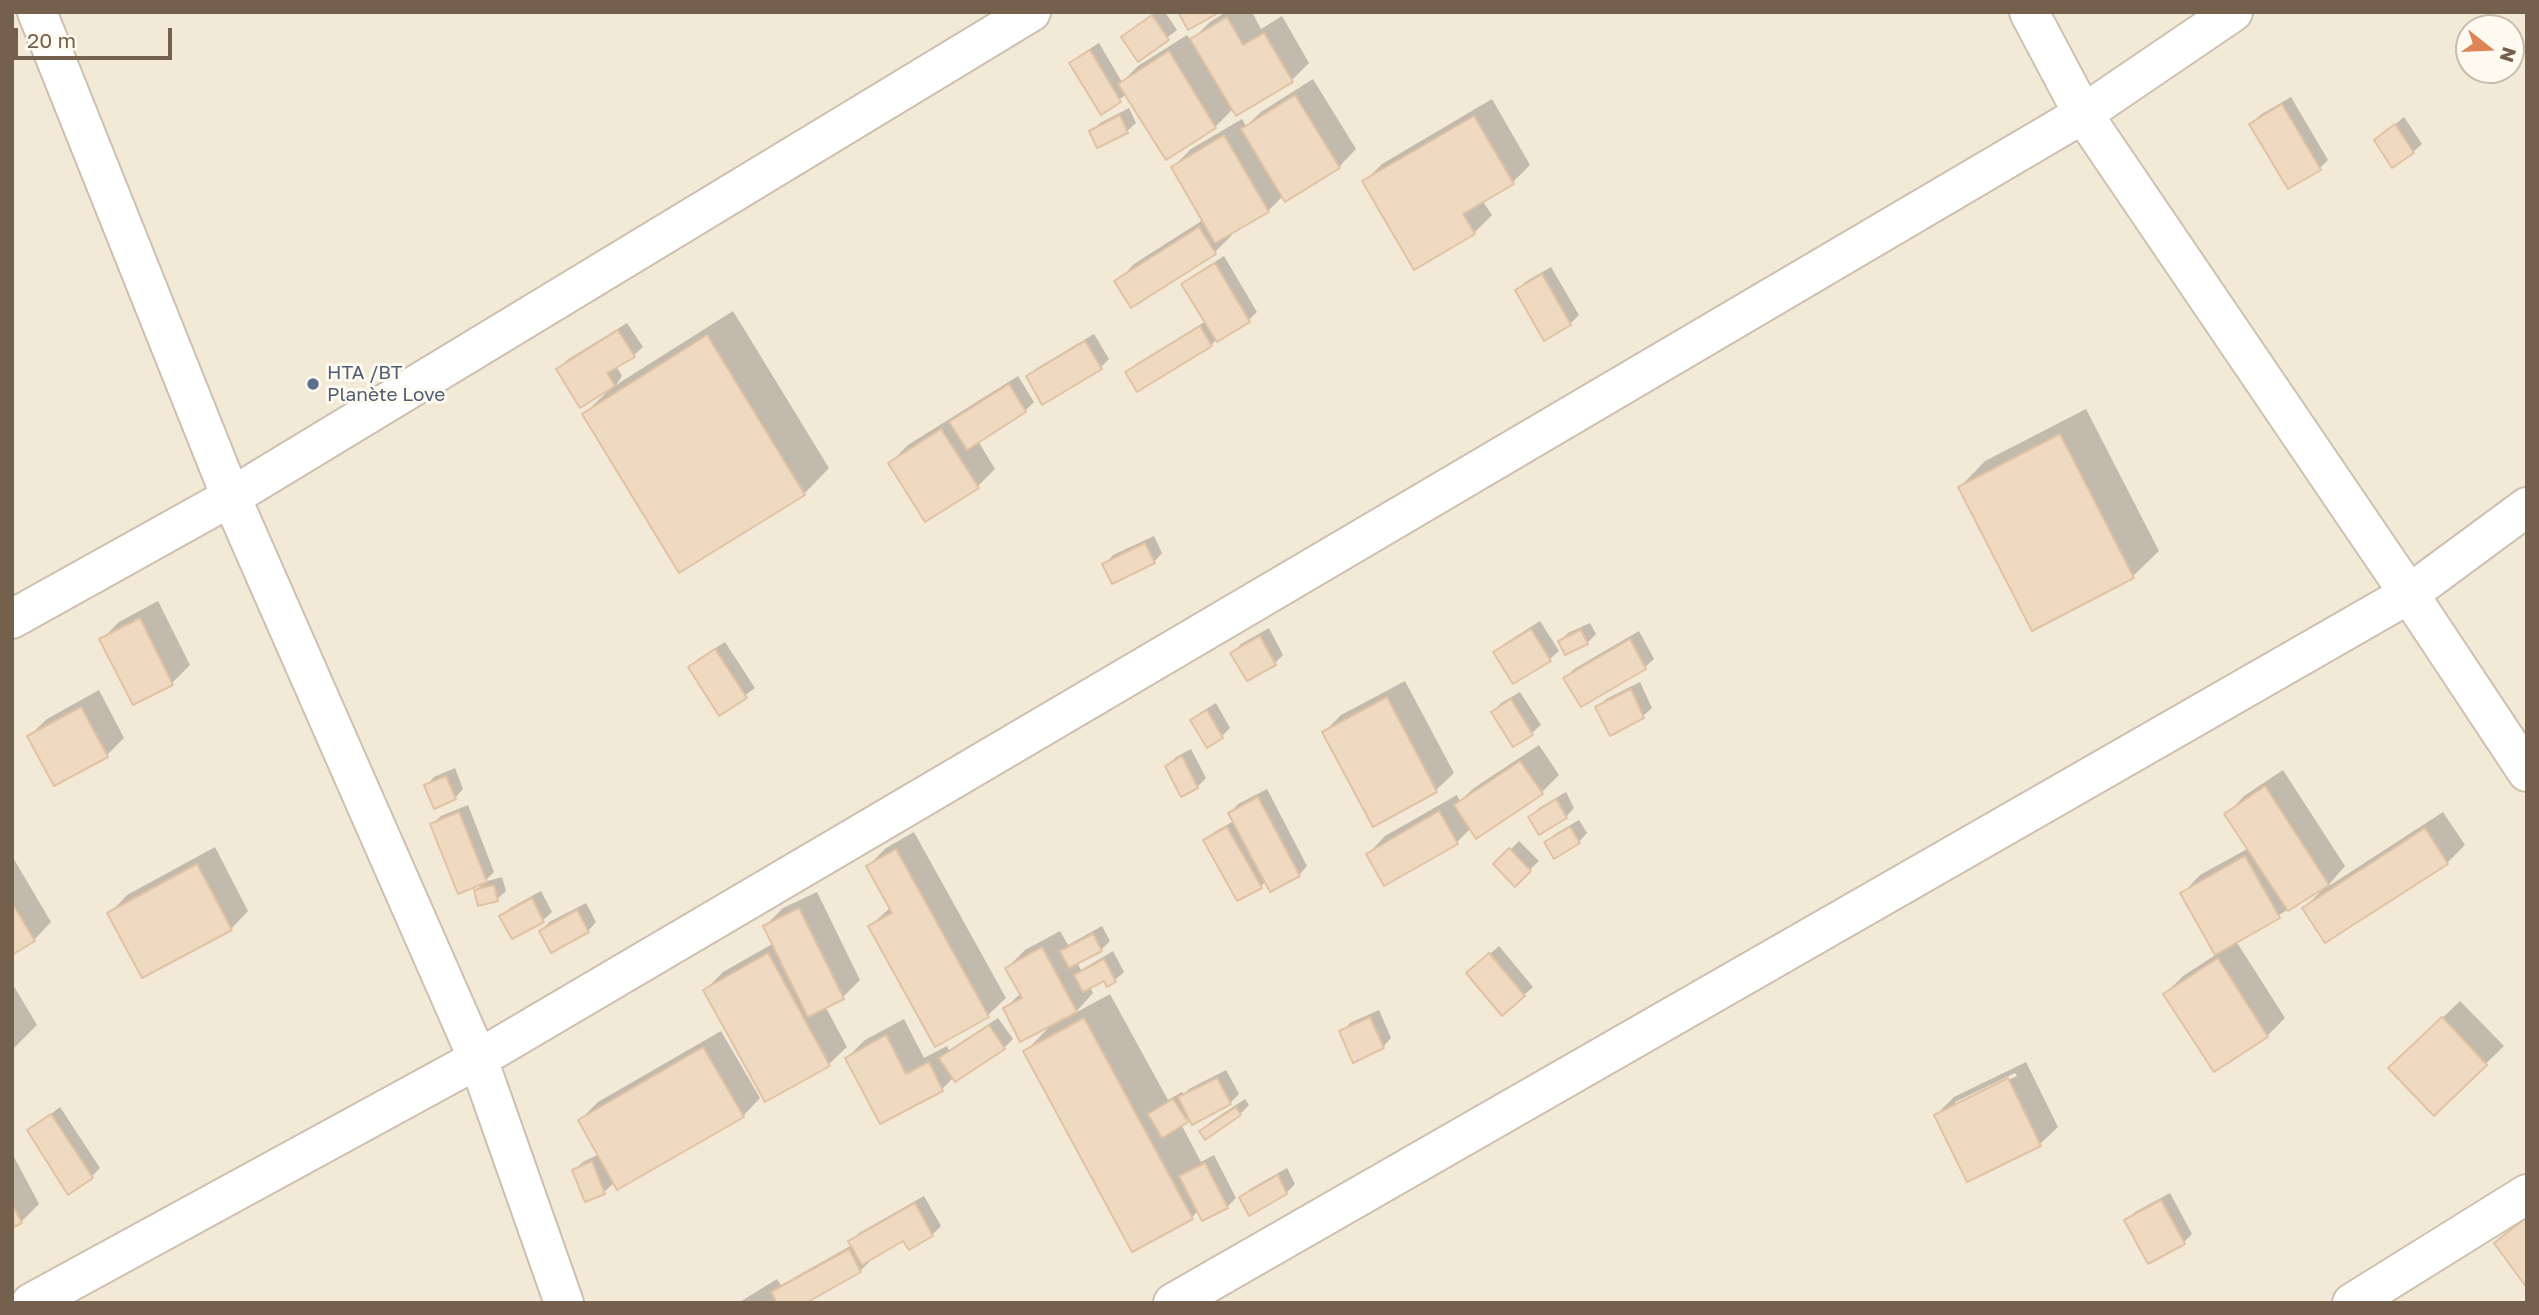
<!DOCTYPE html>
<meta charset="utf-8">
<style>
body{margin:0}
#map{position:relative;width:2539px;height:1315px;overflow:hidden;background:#fbf6e8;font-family:"Golos Text",sans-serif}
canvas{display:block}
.frame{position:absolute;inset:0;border:14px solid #74604d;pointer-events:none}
.north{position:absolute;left:2455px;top:14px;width:70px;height:70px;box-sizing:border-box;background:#fefaef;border:2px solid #c7bcae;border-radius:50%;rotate:108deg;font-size:19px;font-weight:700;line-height:28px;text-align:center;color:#74604d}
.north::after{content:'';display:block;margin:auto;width:24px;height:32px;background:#de8555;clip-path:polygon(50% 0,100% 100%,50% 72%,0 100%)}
.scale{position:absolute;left:14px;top:28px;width:158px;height:32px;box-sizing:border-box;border:4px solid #74604d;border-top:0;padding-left:9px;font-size:21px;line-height:24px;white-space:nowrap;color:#74604d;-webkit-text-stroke:5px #fefaef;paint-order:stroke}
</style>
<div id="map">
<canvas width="2539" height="1315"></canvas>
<div class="frame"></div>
<div class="north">N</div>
<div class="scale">20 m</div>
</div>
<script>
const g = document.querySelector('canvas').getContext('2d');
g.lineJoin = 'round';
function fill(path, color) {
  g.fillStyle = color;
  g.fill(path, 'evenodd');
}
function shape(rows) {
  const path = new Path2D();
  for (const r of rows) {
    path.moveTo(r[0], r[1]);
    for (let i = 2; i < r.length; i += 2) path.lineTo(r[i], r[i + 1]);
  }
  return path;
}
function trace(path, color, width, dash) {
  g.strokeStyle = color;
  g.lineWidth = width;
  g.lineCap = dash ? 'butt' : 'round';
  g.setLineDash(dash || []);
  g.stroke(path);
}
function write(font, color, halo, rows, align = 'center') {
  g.font = font + ' "Golos Text",sans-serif';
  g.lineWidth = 6;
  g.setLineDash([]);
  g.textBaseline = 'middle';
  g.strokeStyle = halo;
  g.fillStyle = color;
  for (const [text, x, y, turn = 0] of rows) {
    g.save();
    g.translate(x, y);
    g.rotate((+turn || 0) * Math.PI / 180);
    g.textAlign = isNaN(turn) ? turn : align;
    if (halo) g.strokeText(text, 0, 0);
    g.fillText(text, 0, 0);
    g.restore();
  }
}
const residential = shape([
 [12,12,2527,12,2527,1303,12,1303],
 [2469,28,2511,28,2511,70,2469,70]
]);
const shadow = shape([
 [1155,12,1165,12,1177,30,1139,59,1124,37],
 [1226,12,1252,12,1261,29,1282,16,1309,63,1292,80,1233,109,1215,127,1127,94,1101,112,1071,63,1080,55,1099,43,1122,82,1138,66,1187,35,1191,41,1210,22],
 [1313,79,1356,149,1339,167,1283,196,1268,211,1231,232,1232,235,1215,252,1117,282,1134,264,1203,220,1173,167,1191,149,1242,119,1246,126,1261,112],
 [2291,97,2328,160,2320,168,2251,124,2260,115],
 [1492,99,1530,165,1513,182,1482,200,1492,215,1474,233,1364,182,1382,164],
 [1129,108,1136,123,1127,131,1091,131,1100,123],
 [2404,117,2422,144,2413,152,2376,140],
 [1224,256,1257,312,1249,320,1217,339,1211,345,1127,372,1136,364,1206,321,1184,284,1192,276],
 [1551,267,1579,315,1570,324,1517,291,1525,282],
 [733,311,829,468,804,494,584,414,609,390,559,369,567,360,627,323,643,347,634,355,616,366,622,376,616,385],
 [1094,334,1109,359,1100,368,1028,377,1037,368],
 [1018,376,1034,402,1025,411,978,441,995,469,978,486,890,463,908,445],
 [2086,409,2159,551,2133,576,1960,487,1985,461],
 [1154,536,1162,553,1154,562,1105,564,1113,555],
 [158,601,190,665,172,683,133,703,101,640,119,622],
 [1540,621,1559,651,1550,659,1496,652,1504,644],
 [1590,623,1596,634,1587,643,1560,641,1568,633],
 [1269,628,1283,655,1275,663,1232,653,1241,644],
 [1639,631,1654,659,1645,667,1581,705,1565,678,1574,669],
 [725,642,755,688,720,714,690,667,698,659],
 [1405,681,1454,773,1436,790,1324,732,1341,715],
 [1640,682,1652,708,1643,716,1611,734,1598,708,1606,699],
 [99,690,124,738,107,755,29,736,47,719],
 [1520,692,1541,725,1532,733,1513,745,1493,712,1501,703],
 [1216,703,1230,728,1222,736,1192,721,1201,712],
 [1539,745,1559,775,1542,792,1471,828,1456,843,1368,854,1385,836,1457,795,1460,801,1474,788],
 [1191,749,1206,778,1197,787,1167,766,1176,757],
 [455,768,463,789,455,798,426,786,434,777],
 [2283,770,2345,866,2326,888,2443,812,2465,845,2447,863,2304,908,2325,887,2236,941,2285,1018,2267,1036,2214,1070,2165,994,2183,976,2217,954,2183,893,2200,875,2249,848,2227,814,2244,796],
 [1267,789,1307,866,1299,875,1266,881,1261,886,1205,841,1214,832,1234,821,1230,813,1238,804],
 [1566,792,1574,808,1566,817,1530,817,1539,808],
 [468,805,494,872,486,880,432,824,441,816],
 [1579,820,1587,833,1579,842,1547,842,1555,834],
 [914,832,1006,998,988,1015,936,1044,870,926,891,907,868,866,886,848],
 [1519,841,1539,861,1515,884,1496,864],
 [215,847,248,911,231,929,110,913,127,895],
 [12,856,51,922,34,940,12,953],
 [502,877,506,891,497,899,476,891,484,882],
 [541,891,552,912,543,920,513,937,502,916,510,908],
 [817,892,860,980,843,997,825,1006,847,1047,829,1064,705,990,723,972,774,943,765,926,783,908],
 [586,903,596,922,588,931,541,931,549,922],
 [1102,926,1110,941,1101,950,1077,962,1081,970,1113,951,1124,972,1115,980,1105,979,1090,987,1093,993,1075,1013,1110,994,1168,1100,1182,1092,1184,1094,1189,1089,1226,1070,1239,1094,1230,1103,1190,1117,1181,1124,1201,1162,1214,1155,1236,1198,1227,1207,1203,1219,1198,1211,1192,1217,1025,1052,1052,1024,1005,1008,1021,993,1007,968,1025,950,1060,931,1068,945],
 [1499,946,1533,987,1524,995,1477,965],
 [12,983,37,1025,12,1050],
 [2460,1001,2504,1046,2434,1114,2408,1051],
 [1379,1010,1391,1038,1383,1047,1341,1032,1350,1023],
 [998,1018,1013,1039,1004,1048,954,1077,942,1089,847,1058,865,1040,904,1019,924,1058,947,1046,949,1050],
 [721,1031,760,1098,743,1116,615,1182,604,1192,586,1199,574,1170,583,1162,599,1154,580,1120,598,1102],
 [2026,1062,2058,1127,2040,1144,1968,1180,1936,1115,1954,1097],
 [2015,1073,2017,1076,1955,1106,1955,1102],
 [1245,1099,1249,1105,1240,1114,1205,1137,1202,1131,1210,1122],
 [60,1107,100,1168,91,1177,29,1131],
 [12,1153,39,1204,21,1222,12,1226],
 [1287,1168,1295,1184,1286,1193,1242,1197,1250,1189],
 [2170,1193,2192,1234,2184,1242,2127,1221,2135,1212],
 [924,1196,941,1226,932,1235,909,1248,904,1239,867,1260,869,1262,860,1271,802,1303,738,1303,777,1279,781,1285,852,1245,850,1242,859,1233],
 [2527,1215,2527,1285,2496,1243]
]);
const building = shape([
 [1178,12,1220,12,1188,30,1178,12],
 [1152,15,1169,40,1138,62,1121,37,1152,15],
 [1227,17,1243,45,1264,33,1293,82,1236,116,1190,39,1227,17],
 [1090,50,1121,102,1101,115,1069,63,1090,50],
 [1169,51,1216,128,1166,160,1118,84,1169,51],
 [1295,95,1340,168,1285,202,1241,129,1295,95],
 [2282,104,2321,170,2288,189,2249,124,2282,104],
 [1120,115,1128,133,1097,148,1089,131,1120,115],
 [1474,116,1514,184,1463,214,1475,234,1414,270,1362,181,1474,116],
 [2395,124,2414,153,2392,168,2374,140,2395,124],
 [1224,135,1269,212,1215,243,1171,167,1224,135],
 [1199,227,1216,254,1131,308,1114,281,1199,227],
 [1215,263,1250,322,1217,342,1181,284,1215,263],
 [1542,274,1571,325,1544,341,1515,290,1542,274],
 [1200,326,1212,346,1137,392,1125,372,1200,326],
 [618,330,635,357,607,373,615,386,580,408,556,369,618,330],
 [707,335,805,495,679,573,582,414,707,335],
 [1085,341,1102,369,1042,405,1026,376,1085,341],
 [1009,384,1026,412,967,450,949,422,1009,384],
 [941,429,979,488,925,522,888,463,941,429],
 [2060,434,2134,578,2032,631,1958,487,2060,434],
 [1145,543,1155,563,1112,584,1102,564,1145,543],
 [140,618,173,685,133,705,99,639,140,618],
 [1531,629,1551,661,1513,684,1493,652,1531,629],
 [1581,630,1588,644,1565,655,1558,641,1581,630],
 [1260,636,1276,665,1247,681,1230,653,1260,636],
 [1630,639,1646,669,1581,707,1563,678,1630,639],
 [715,649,747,698,719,716,688,667,715,649],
 [1631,689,1644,718,1610,736,1595,707,1631,689],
 [1387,697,1437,792,1373,827,1322,732,1387,697],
 [1511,699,1533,735,1513,747,1491,712,1511,699],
 [81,707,108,757,54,786,27,736,81,707],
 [1207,710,1223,738,1207,748,1190,720,1207,710],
 [1182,756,1198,788,1181,797,1165,766,1182,756],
 [1520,761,1543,794,1476,839,1454,805,1520,761],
 [446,776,456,799,434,809,424,785,446,776],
 [2265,786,2329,885,2288,911,2224,814,2265,786],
 [1258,797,1300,876,1270,892,1228,813,1258,797],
 [1556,799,1567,818,1539,835,1528,817,1556,799],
 [1439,811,1458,844,1384,886,1366,854,1439,811],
 [459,812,487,882,458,894,430,824,459,812],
 [1227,827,1262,888,1237,901,1203,840,1227,827],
 [1570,827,1580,843,1554,859,1544,842,1570,827],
 [2425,828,2448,864,2325,943,2302,908,2425,828],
 [1509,848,1531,871,1515,887,1493,864,1509,848],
 [896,849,989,1017,935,1047,868,926,892,913,866,866,896,849],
 [2245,856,2280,918,2215,955,2180,893,2245,856],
 [197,864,232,930,142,978,107,913,197,864],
 [494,885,498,901,478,906,474,890,494,885],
 [532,898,544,922,512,939,499,916,532,898],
 [12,903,35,941,12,955,12,903],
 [799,908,844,999,808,1017,763,926,799,908],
 [577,910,589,932,551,953,539,931,577,910],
 [1093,934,1102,951,1069,968,1060,951,1093,934],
 [1042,947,1077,1012,1020,1042,1003,1008,1022,998,1005,968,1042,947],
 [768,953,830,1066,765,1102,703,990,768,953],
 [1489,953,1525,996,1502,1016,1466,973,1489,953],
 [2218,958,2268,1037,2214,1072,2163,994,2218,958],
 [1104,959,1116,982,1107,987,1104,981,1083,992,1074,975,1104,959],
 [1370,1017,1384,1048,1353,1063,1339,1031,1370,1017],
 [2442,1017,2487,1065,2434,1116,2388,1068,2442,1017],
 [1084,1018,1193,1219,1132,1252,1023,1051,1084,1018],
 [989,1025,1005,1049,955,1082,939,1058,989,1025],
 [886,1035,906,1074,929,1062,943,1091,880,1124,845,1058,886,1035],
 [703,1047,744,1117,617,1190,578,1120,703,1047],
 [1217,1078,1231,1104,1192,1125,1178,1097,1217,1078],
 [2008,1078,2041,1146,1967,1182,1934,1115,2008,1078],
 [1173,1099,1188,1122,1162,1138,1148,1114,1173,1099],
 [1236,1107,1241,1115,1205,1140,1199,1131,1236,1107],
 [51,1114,93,1178,68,1195,27,1130,51,1114],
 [592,1161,605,1194,585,1202,572,1170,592,1161],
 [1205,1163,1228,1208,1202,1221,1179,1176,1205,1163],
 [1278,1175,1287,1194,1249,1216,1239,1197,1278,1175],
 [2161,1200,2185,1244,2148,1264,2124,1220,2161,1200],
 [915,1203,933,1236,909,1250,903,1241,862,1265,848,1241,915,1203],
 [12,1204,22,1223,12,1228,12,1204],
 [2527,1217,2527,1288,2494,1243,2527,1217],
 [849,1249,861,1272,806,1303,777,1303,771,1292,849,1249]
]);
const minor = shape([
 [2029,12,2083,114,2409,594,2527,772],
 [12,619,231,497,1031,12],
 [31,1303,478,1059,2083,114,2233,12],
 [1173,1303,2409,594,2527,507],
 [2352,1303,2527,1194]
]);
const tertiary = shape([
 [37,12,231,497,478,1059,564,1303]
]);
const markers = [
 [313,384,7,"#5c6f8a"]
];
const serviceNames = [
 ["HTA /BT",327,373],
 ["Planète Love",327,395]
];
fill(residential, '#f3e9d7');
fill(shadow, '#0003');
fill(building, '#efdac1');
trace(building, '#e1c3a3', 2);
trace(minor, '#cdc0af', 42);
trace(tertiary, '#cdc0af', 42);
trace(minor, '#fff', 38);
trace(tertiary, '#fff', 38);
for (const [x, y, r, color] of markers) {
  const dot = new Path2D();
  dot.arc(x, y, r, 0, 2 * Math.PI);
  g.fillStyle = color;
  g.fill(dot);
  trace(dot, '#fefaef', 2.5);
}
write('19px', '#4e5e75', '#fefaef', serviceNames, 'left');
</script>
